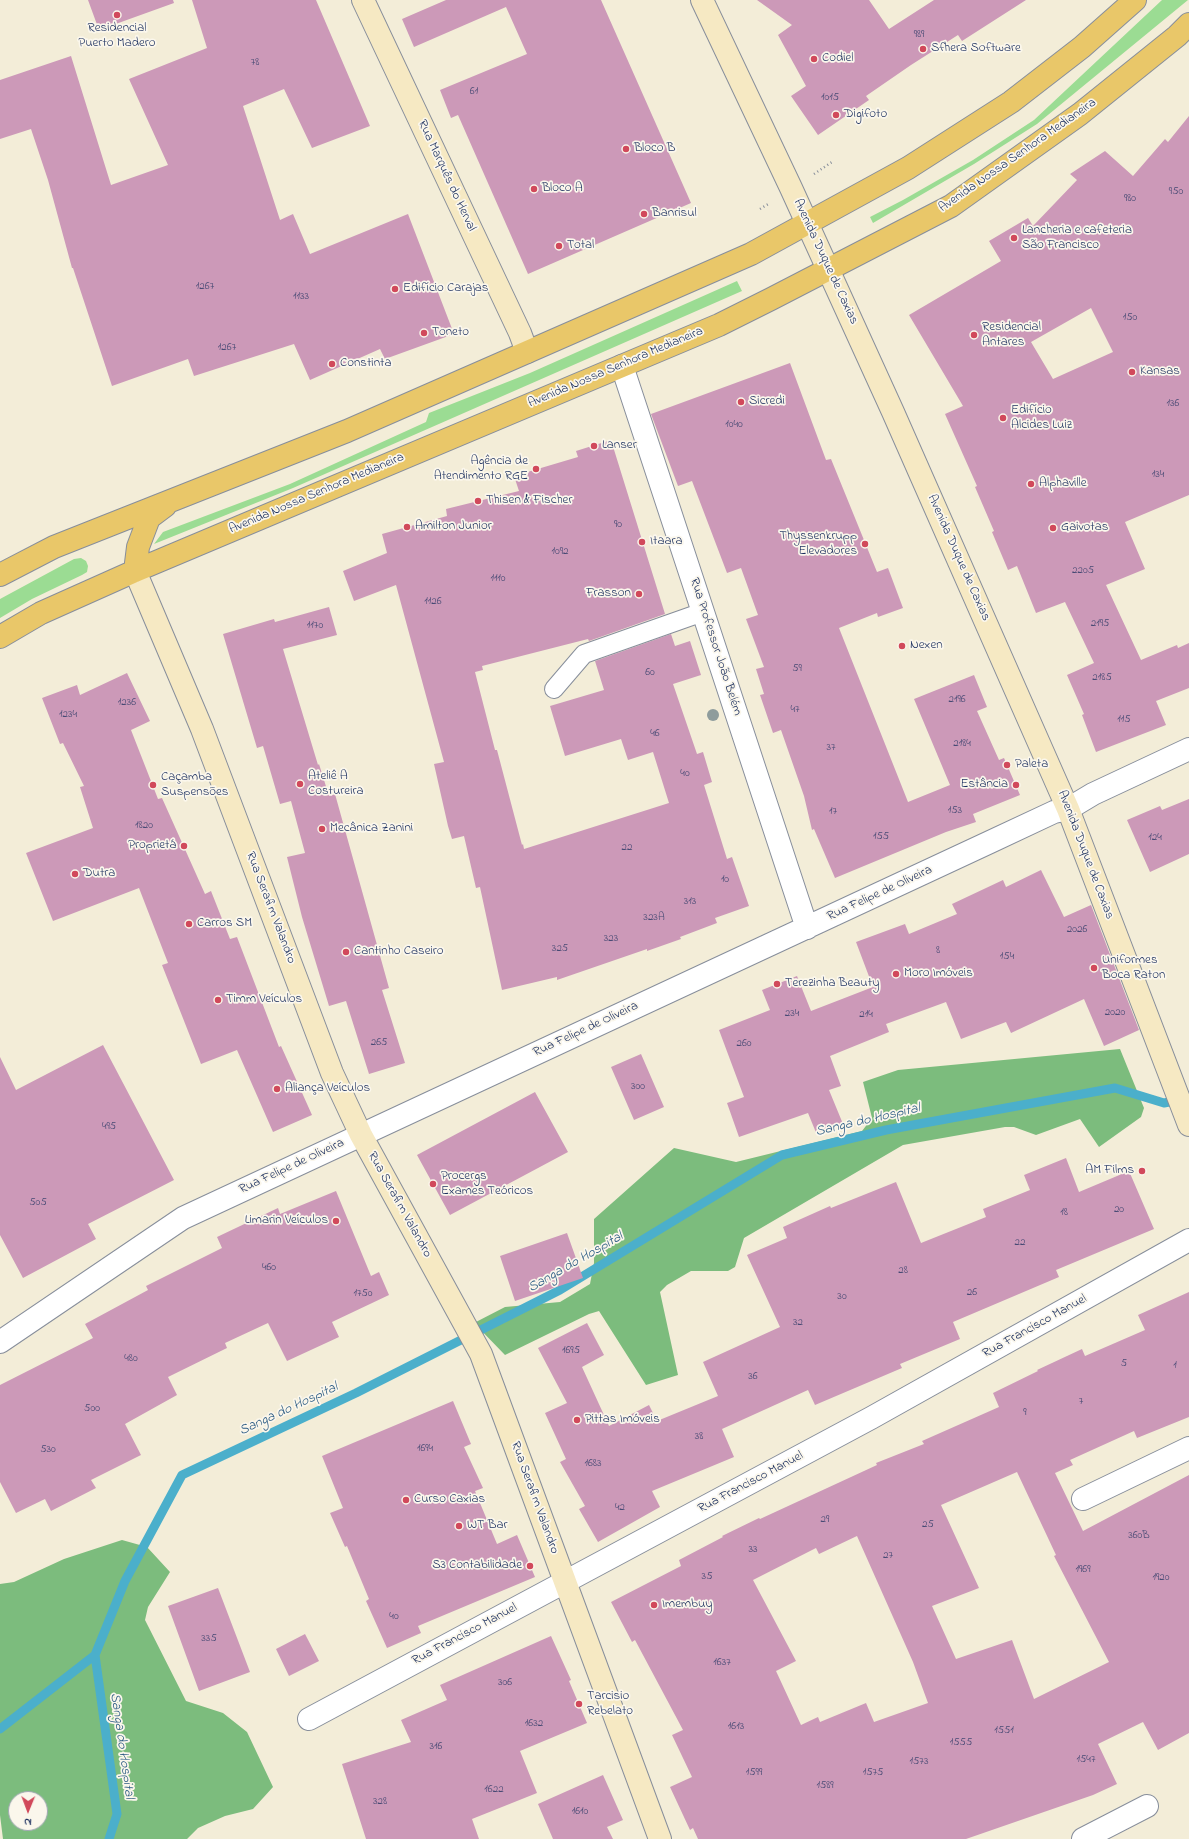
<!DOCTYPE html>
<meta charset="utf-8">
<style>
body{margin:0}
#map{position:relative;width:1189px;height:1839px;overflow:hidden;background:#f3edd8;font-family:"Indie Flower",sans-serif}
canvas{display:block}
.north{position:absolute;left:8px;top:1791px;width:40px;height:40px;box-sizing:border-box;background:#fbf7ec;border:1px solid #a1a7b3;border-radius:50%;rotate:181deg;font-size:11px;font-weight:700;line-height:16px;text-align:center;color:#1b2f5e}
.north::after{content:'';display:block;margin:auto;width:14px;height:18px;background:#d1495b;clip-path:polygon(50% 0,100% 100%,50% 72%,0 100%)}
</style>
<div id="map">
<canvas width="1189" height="1839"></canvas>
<div class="north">N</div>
</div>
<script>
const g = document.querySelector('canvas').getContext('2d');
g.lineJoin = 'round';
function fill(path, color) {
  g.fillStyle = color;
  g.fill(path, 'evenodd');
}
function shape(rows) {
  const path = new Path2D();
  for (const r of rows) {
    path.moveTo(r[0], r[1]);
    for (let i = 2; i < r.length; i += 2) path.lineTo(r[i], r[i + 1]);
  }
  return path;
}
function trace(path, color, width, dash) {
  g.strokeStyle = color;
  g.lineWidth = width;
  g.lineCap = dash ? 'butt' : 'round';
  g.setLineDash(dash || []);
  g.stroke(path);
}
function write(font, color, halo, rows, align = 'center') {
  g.font = font + ' "Indie Flower",sans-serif';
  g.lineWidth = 3.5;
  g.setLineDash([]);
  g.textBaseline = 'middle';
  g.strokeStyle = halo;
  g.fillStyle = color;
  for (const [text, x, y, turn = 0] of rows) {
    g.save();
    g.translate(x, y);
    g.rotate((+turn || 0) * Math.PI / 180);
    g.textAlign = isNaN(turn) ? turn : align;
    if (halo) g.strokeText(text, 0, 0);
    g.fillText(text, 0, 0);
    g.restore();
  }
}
const green = shape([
 [1162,0,1188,0,1037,124,974,164,873,223,870,217,903,200,973,160,1034,120],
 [737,281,742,291,293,488,154,544,163,532,290,484,426,422,429,413,530,373],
 [81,558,86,561,88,566,87,572,82,575,32,599,0,618,0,599,74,559]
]);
const forest = shape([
 [1120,1049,1144,1108,1141,1117,1099,1147,1080,1119,1036,1135,1014,1127,1005,1127,903,1145,744,1238,735,1267,728,1271,691,1271,667,1285,660,1292,678,1375,646,1385,599,1311,589,1314,505,1355,474,1323,505,1307,560,1302,590,1284,594,1263,594,1219,674,1148,736,1162,862,1131,872,1118,863,1082,898,1070],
 [122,1540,147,1547,170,1572,148,1607,145,1620,186,1701,223,1713,247,1732,273,1787,253,1809,225,1816,198,1828,187,1839,3,1839,0,1815,0,1584,14,1582,64,1559],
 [16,1799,40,1799,40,1823,16,1823]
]);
const stream = shape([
 [95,1655,117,1814,109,1839],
 [0,1729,95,1655,125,1581,182,1475,356,1393,560,1290,782,1155,886,1130,1115,1088,1164,1103,1180,1100]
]);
const building = shape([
 [88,0,173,0,174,3,99,30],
 [192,0,316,0,370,126,312,148,284,89,243,106,280,220,293,214,310,254,408,214,454,334,385,359,380,349,310,380,294,344,194,376,188,359,112,386,73,268,72,268,48,180,31,129,0,139,0,80,71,56,111,185,168,165,129,79,207,48],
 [446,0,601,0,691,203,528,274,458,115,451,118,440,90,527,54,506,7,414,47,402,19],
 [757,0,869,0,889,29,934,0,1026,0,962,41,958,35,911,65,866,96,869,100,818,135,791,96,806,86,778,35,792,25],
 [1189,116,1189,495,1125,522,1145,569,1106,585,1141,660,1177,645,1178,648,1189,643,1189,688,1156,701,1166,725,1096,752,1082,715,1084,714,1067,675,1094,663,1065,602,1036,613,1017,566,1008,570,992,532,994,531,975,487,977,486,945,414,963,406,909,315,1001,261,989,241,1028,218,1033,226,1077,180,1070,174,1105,151,1133,176,1165,139,1168,142],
 [1091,308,1113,352,1053,379,1031,342],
 [790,363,826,460,831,459,877,572,888,568,903,608,878,617,877,613,839,628,908,802,950,785,914,699,974,675,987,707,977,711,999,760,1004,758,1020,795,973,814,976,822,946,832,835,878,814,829,812,830,804,796,781,730,773,733,760,695,764,694,756,669,764,667,746,619,758,615,741,568,727,573,692,481,678,486,651,414],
 [611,440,665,614,589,641,588,639,482,666,483,670,475,672,495,750,497,750,522,845,523,844,524,849,669,803,653,752,628,760,621,739,565,756,550,706,604,690,595,661,671,634,675,646,690,641,701,675,673,684,697,754,703,752,712,782,704,785,727,859,732,857,749,906,715,918,717,923,680,937,681,939,647,951,647,949,557,980,557,977,502,990,480,887,476,888,464,836,452,839,448,826,434,764,444,762,396,585,354,601,343,571,387,553,382,534,447,516,446,509,519,491,514,476,578,457,576,451],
 [329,607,337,635,283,649,318,765,319,764,329,796,335,794,389,988,382,990,405,1063,369,1074,346,1001,329,1006,302,917,287,857,305,853,291,801,280,804,263,746,257,748,223,634,274,619,275,622],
 [127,673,150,721,131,730,158,799,162,798,205,894,211,891,230,939,237,937,279,1047,281,1046,312,1115,273,1132,237,1050,201,1064,162,965,168,963,139,888,53,921,26,853,93,828,80,787,84,786,63,743,60,744,42,698,77,685,80,695],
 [1189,799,1189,854,1150,872,1127,820,1160,806,1162,810],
 [1041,870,1064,917,1091,905,1139,1030,1104,1046,1084,999,1011,1033,1006,1022,961,1039,946,1002,886,1024,889,1032,830,1056,841,1086,829,1090,843,1124,817,1135,808,1113,739,1137,727,1103,744,1097,719,1030,770,1010,762,990,797,976,811,1011,873,987,856,942,905,924,909,934,957,914,952,904,1003,880,1006,887],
 [103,1045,174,1180,88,1224,96,1239,23,1278,0,1235,0,1057,16,1090],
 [641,1054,664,1107,634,1120,611,1067],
 [535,1092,568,1152,450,1215,417,1155],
 [1066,1158,1079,1192,1129,1171,1154,1229,1056,1270,1059,1277,953,1322,960,1339,900,1364,902,1368,815,1405,808,1390,722,1429,734,1457,652,1491,660,1507,598,1542,579,1509,585,1506,560,1462,566,1459,545,1413,567,1403,538,1348,587,1323,604,1355,582,1367,609,1426,649,1405,657,1421,718,1396,703,1362,780,1327,747,1255,787,1238,783,1227,830,1206,831,1208,896,1182,921,1243,986,1217,983,1209,1030,1190,1024,1175],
 [336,1191,371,1276,379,1272,389,1295,332,1322,339,1337,287,1361,268,1323,225,1343,227,1348,168,1377,177,1395,125,1424,141,1455,91,1480,96,1488,51,1511,45,1499,16,1513,0,1482,0,1385,93,1338,85,1324,148,1290,146,1286,222,1248,217,1237,278,1208,280,1214],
 [567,1233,583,1278,515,1301,500,1256],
 [1189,1292,1189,1417,1137,1438,1134,1431,1070,1460,1073,1465,1055,1473,1083,1531,1189,1475,1189,1733,1158,1750,1143,1722,1098,1744,1117,1784,1093,1795,966,1839,698,1839,693,1828,690,1830,670,1787,692,1777,672,1735,683,1730,635,1640,632,1642,611,1602,681,1566,679,1560,723,1537,722,1536,759,1518,760,1519,877,1465,876,1463,924,1444,922,1441,999,1407,993,1393,1038,1371,1037,1370,1082,1349,1085,1356,1145,1330,1138,1315],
 [1017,1472,1056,1555,1054,1556,1109,1662,1034,1699,1012,1640,956,1659,932,1606,979,1588,941,1505],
 [857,1536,913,1662,928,1703,874,1722,866,1703,820,1722,818,1717,801,1725,776,1671,796,1661,753,1580,816,1548,819,1554],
 [453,1401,471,1444,464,1447,483,1488,475,1491,497,1544,517,1535,535,1577,418,1626,421,1633,387,1648,366,1601,369,1599,347,1546,345,1547,330,1513,343,1508,322,1456],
 [218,1588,250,1672,199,1691,168,1606],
 [305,1634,319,1661,289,1676,276,1649],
 [551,1636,571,1680,569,1681,587,1723,520,1751,537,1793,472,1819,479,1839,366,1839,342,1764,411,1742,401,1720,447,1700,440,1685],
 [603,1775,623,1820,607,1827,613,1839,553,1839,538,1804]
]);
const path = shape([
 [814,174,832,162],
 [760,209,770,203]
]);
const lane = shape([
 [554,689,584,654,703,612]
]);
const street = shape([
 [622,366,807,928],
 [0,1342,183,1218,990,842,1054,812,1068,809,1093,794,1189,749],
 [1083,1499,1189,1448],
 [309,1719,871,1418,1189,1240],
 [1083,1839,1147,1806]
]);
const secondary = shape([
 [363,0,520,333,527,352],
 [702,0,791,188,893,412,1068,809,1189,1125],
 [135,571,202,729,332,1073,361,1135,481,1354,660,1839]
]);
const primary = shape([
 [135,571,138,547,149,518,165,506],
 [0,575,54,547,347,431,751,254,908,168,1011,102,1082,47,1135,0],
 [0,637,41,613,135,571,719,325,771,299,951,206,1080,114,1177,36,1189,24]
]);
const trees = [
 [713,715]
];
const markers = [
 [117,15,4,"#d1495b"],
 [923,49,4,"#d1495b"],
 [814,59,4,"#d1495b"],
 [836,115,4,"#d1495b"],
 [626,149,4,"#d1495b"],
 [534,189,4,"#d1495b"],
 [644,214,4,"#d1495b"],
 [1014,238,4,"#d1495b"],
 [559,246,4,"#d1495b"],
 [395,289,4,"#d1495b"],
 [424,333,4,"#d1495b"],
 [974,335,4,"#d1495b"],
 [332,364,4,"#d1495b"],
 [1132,372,4,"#d1495b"],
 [741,402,4,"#d1495b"],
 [1003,418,4,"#d1495b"],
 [594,446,4,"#d1495b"],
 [536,469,4,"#d1495b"],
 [1031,484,4,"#d1495b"],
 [478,501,4,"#d1495b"],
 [407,527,4,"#d1495b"],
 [1053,528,4,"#d1495b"],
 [642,542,4,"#d1495b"],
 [865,544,4,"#d1495b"],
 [639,594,4,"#d1495b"],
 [902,646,4,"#d1495b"],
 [1007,765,4,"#d1495b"],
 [300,784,4,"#d1495b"],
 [153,785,4,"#d1495b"],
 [1016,785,4,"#d1495b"],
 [322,829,4,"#d1495b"],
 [184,846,4,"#d1495b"],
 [75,874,4,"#d1495b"],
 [189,924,4,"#d1495b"],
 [346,952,4,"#d1495b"],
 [1094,968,4,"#d1495b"],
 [896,974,4,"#d1495b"],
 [777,984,4,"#d1495b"],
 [218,1000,4,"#d1495b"],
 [277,1089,4,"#d1495b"],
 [1142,1171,4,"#d1495b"],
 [433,1184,4,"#d1495b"],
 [336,1221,4,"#d1495b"],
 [577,1420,4,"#d1495b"],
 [406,1500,4,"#d1495b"],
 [459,1526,4,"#d1495b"],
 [530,1566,4,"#d1495b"],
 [654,1605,4,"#d1495b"],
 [579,1704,4,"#d1495b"]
];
const numberNames = [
 ["989",919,35],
 ["78",255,63],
 ["61",474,92],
 ["1015",830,98],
 ["950",1176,192],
 ["980",1130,199],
 ["1267",205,287],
 ["1133",301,297],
 ["150",1130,318],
 ["1267",227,348],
 ["136",1173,404],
 ["1040",734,425],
 ["134",1158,475],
 ["90",618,525],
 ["1092",560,552],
 ["2205",1083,571],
 ["1110",498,579],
 ["1126",433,602],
 ["2195",1100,624],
 ["1170",315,626],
 ["59",797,669],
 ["60",650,673],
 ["2185",1102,678],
 ["2196",957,700],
 ["1236",127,703],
 ["47",795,710],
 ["1234",68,715],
 ["115",1124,720],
 ["46",655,734],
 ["2184",962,744],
 ["37",831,748],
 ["40",685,774],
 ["153",955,811],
 ["17",833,812],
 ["1820",144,826],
 ["155",881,837],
 ["124",1155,838],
 ["22",627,848],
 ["10",725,880],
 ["313",690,902],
 ["323A",654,918],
 ["2026",1077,930],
 ["323",611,939],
 ["325",560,949],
 ["8",938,951],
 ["154",1007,957],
 ["2020",1115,1013],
 ["234",792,1014],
 ["214",866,1015],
 ["265",379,1043],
 ["260",744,1044],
 ["300",638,1087],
 ["495",109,1127],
 ["505",38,1203],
 ["20",1119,1210],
 ["18",1064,1213],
 ["22",1020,1243],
 ["460",269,1268],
 ["28",903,1271],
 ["26",972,1293],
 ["1750",363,1294],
 ["30",842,1297],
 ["32",798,1323],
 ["1695",571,1351],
 ["480",131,1359],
 ["5",1124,1364],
 ["1",1175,1366],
 ["36",753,1377],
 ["7",1081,1402],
 ["500",92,1409],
 ["9",1025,1413],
 ["38",699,1437],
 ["1694",425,1449],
 ["530",48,1450],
 ["1683",593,1464],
 ["42",620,1508],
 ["29",825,1520],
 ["25",928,1525],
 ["360B",1139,1536],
 ["33",753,1550],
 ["27",888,1556],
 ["1969",1083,1570],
 ["35",707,1577],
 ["1920",1161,1578],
 ["40",394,1617],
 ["335",209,1639],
 ["1637",722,1663],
 ["306",505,1683],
 ["1632",534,1724],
 ["1613",736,1727],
 ["1551",1004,1731],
 ["1555",961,1743],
 ["316",436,1747],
 ["1547",1086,1760],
 ["1573",919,1762],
 ["1599",754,1773],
 ["1575",873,1773],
 ["1589",825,1786],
 ["1622",494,1790],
 ["328",380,1802],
 ["1610",580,1812]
];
const poiNames = [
 ["Residencial",117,29,"center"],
 ["Puerto Madero",117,44,"center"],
 ["Sfhera Software",931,49],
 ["Codiel",822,59],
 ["Digifoto",844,115],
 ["Bloco B",634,149],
 ["Bloco A",542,189],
 ["Banrisul",652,214],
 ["Lancheria e cafeteria",1022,231],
 ["São Francisco",1022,246],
 ["Total",567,246],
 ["Edifício Carajas",403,289],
 ["Residencial",982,328],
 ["Antares",982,343],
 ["Toneto",432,333],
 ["Constinta",340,364],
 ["Kansas",1140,372],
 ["Sicredi",749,402],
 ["Edifício",1011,411],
 ["Alcides Luiz",1011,426],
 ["Lanser",602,446],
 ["Agência de",528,462,"right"],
 ["Atendimento RGE",528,477,"right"],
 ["Alphaville",1039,484],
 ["Thisen & Fischer",486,501],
 ["Amilton Junior",415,527],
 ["Gaivotas",1061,528],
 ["Thyssenkrupp",857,537,"right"],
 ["Elevadores",857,552,"right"],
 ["Itaara",650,542],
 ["Frasson",631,594,"right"],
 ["Nexen",910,646],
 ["Paleta",1015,765],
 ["Ateliê A",308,777],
 ["Costureira",308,792],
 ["Caçamba",161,778],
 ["Suspensões",161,793],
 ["Estância",1008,785,"right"],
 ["Mecânica Zanini",330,829],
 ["Proprietá",176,846,"right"],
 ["Dutra",83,874],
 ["Carros SM",197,924],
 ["Cantinho Caseiro",354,952],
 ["Uniformes",1102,961],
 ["Boca Raton",1102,976],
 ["Moro Imóveis",904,974],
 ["Terezinha Beauty",785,984],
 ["Timm Veículos",226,1000],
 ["Aliança Veículos",285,1089],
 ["AM Films",1134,1171,"right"],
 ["Procergs",441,1177],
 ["Exames Teóricos",441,1192],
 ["Limarin Veículos",328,1221,"right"],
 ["Pittas Imóveis",585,1420],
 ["Curso Caxias",414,1500],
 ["WT Bar",467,1526],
 ["S3 Contabilidade",522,1566,"right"],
 ["Imembuy",662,1605],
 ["Tarcisio",587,1697],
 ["Rebelato",587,1712]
];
const streetNames = [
 ["Avenida Nossa Senhora Medianeira",1018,156,-35],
 ["Rua Marquês do Herval",446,176,65],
 ["Avenida Duque de Caxias",825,262,65],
 ["Avenida Nossa Senhora Medianeira",616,368,-23],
 ["Avenida Nossa Senhora Medianeira",317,494,-23],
 ["Avenida Duque de Caxias",958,558,66],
 ["Rua Professor João Belém",715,647,72],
 ["Avenida Duque de Caxias",1085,855,69],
 ["Rua Felipe de Oliveira",880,894,-25],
 ["Rua Serafim Valandro",270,908,69],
 ["Rua Felipe de Oliveira",586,1030,-25],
 ["Rua Felipe de Oliveira",292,1167,-25],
 ["Rua Serafim Valandro",399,1205,61],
 ["Rua Francisco Manuel",1035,1327,-29],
 ["Rua Francisco Manuel",751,1483,-28],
 ["Rua Serafim Valandro",534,1498,70],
 ["Rua Francisco Manuel",465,1635,-28]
];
const waterNames = [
 ["Sanga do Hospital",868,1121,-13],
 ["Sanga do Hospital",576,1263,-30],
 ["Sanga do Hospital",289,1410,-25],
 ["Sanga do Hospital",121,1746,82]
];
fill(green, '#9bdc93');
fill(forest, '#7cbc7d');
trace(stream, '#4bafcb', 9);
fill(building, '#cc99b8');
trace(lane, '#878e9b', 20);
trace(street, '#878e9b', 24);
trace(secondary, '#878e9b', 24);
trace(primary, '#878e9b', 24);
trace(path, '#878e9b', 2.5, [1, 3]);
trace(lane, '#fff', 18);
trace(street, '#fff', 22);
trace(secondary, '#f6e9c3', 22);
trace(primary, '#e9c769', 22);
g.fillStyle = '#8e9c9c';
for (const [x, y] of trees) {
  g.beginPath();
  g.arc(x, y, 6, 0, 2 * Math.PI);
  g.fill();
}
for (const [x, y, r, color] of markers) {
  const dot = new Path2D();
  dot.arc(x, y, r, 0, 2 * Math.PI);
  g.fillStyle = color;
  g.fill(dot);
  trace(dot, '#fbf7ec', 1.5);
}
write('11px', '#474a74', null, numberNames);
write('13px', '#1b2f5e', '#fbf7ec', poiNames, 'left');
write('13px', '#1b2f5e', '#fbf7ec', streetNames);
write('italic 14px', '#2c5c84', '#fbf7ec', waterNames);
</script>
